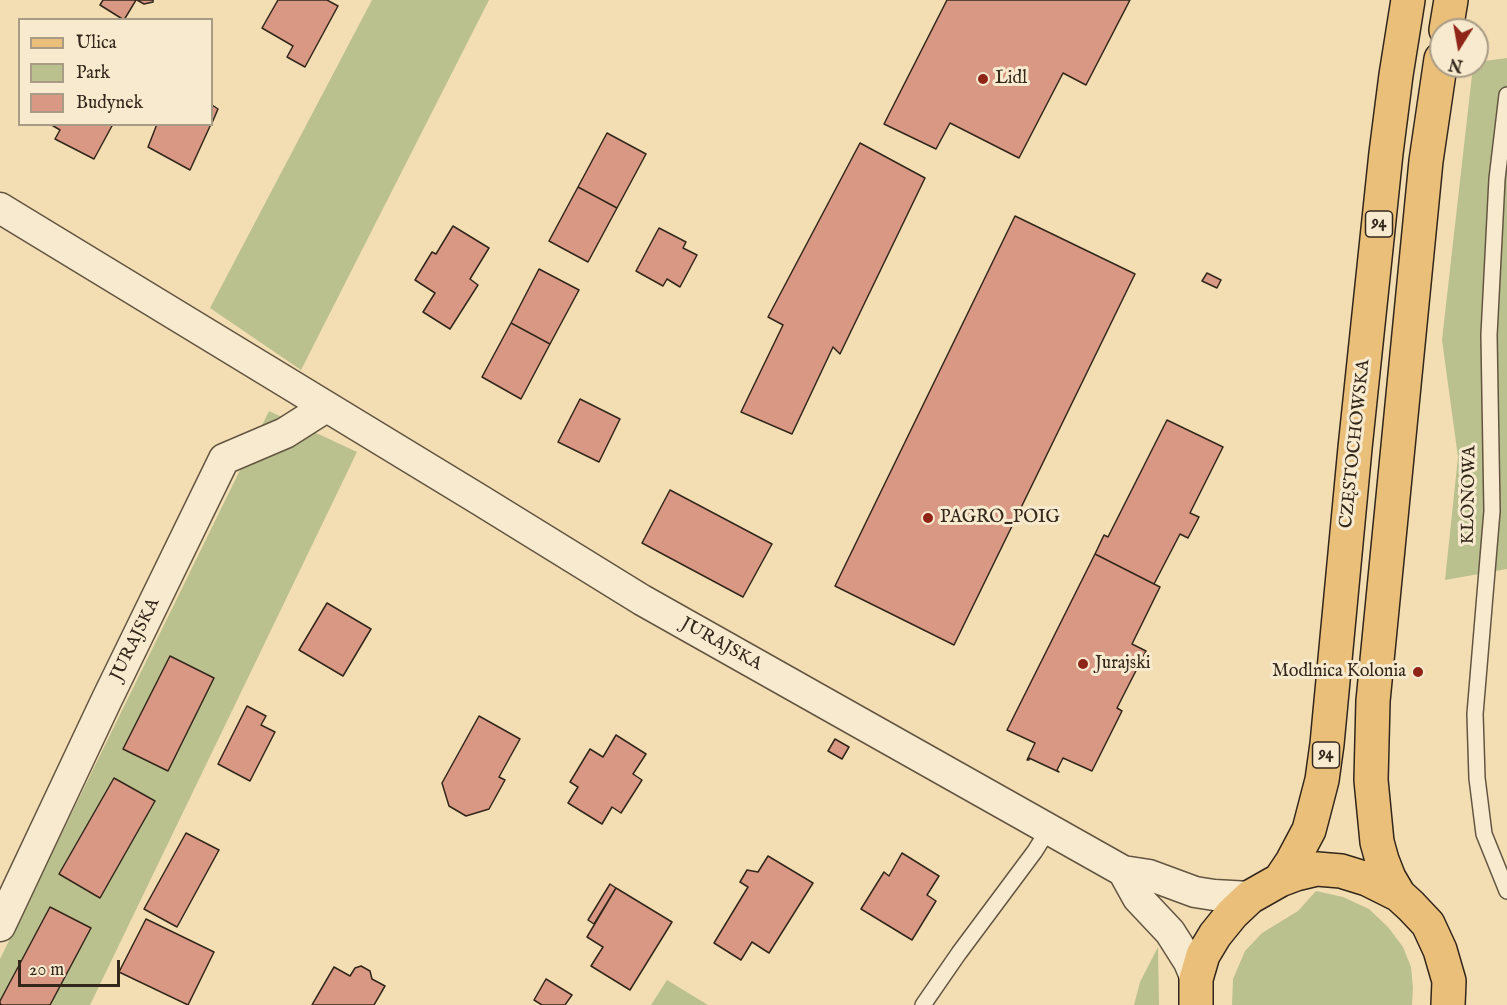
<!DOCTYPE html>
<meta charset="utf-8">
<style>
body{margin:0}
#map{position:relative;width:1507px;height:1005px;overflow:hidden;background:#f3deb4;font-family:"IM FELL English",serif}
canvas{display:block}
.legend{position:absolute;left:18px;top:18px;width:195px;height:108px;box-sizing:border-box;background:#f7eace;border:2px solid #a99c86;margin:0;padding:8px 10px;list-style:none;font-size:18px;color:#33271b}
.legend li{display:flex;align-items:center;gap:12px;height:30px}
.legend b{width:30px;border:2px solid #a99c86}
.north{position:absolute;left:1429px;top:18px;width:60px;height:60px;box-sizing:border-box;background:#f7eace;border:2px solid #a99c86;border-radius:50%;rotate:191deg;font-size:16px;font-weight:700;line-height:24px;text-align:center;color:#33271b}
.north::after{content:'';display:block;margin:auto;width:21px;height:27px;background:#8f2418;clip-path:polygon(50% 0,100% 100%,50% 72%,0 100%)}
.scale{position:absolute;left:18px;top:960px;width:102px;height:27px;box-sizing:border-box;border:3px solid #33271b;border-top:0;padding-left:8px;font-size:18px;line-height:21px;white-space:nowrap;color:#33271b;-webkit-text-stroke:4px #f7eace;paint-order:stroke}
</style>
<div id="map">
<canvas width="1507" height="1005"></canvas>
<ul class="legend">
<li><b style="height:8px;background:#eabf7a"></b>Ulica</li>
<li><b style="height:16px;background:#bac18e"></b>Park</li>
<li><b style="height:16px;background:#d89883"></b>Budynek</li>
</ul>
<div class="north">N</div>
<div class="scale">20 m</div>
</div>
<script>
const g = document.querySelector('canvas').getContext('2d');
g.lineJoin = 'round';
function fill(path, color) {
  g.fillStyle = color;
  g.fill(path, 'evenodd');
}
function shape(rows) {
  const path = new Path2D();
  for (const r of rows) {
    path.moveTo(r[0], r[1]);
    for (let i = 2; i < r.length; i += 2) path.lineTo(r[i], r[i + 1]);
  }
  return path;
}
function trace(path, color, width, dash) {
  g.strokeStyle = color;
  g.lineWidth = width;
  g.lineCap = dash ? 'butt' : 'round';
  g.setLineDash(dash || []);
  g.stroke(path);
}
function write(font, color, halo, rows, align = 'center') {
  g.font = font + ' "IM FELL English",serif';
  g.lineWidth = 6;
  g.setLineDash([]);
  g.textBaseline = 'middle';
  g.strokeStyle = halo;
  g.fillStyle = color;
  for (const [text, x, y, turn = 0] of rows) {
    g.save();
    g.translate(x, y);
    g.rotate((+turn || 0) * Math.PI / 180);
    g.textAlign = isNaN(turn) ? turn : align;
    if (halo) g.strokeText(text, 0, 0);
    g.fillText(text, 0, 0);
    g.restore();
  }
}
const green = shape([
 [372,0,489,0,301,370,210,308],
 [1507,58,1507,569,1445,580,1458,457,1442,340,1473,66,1477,66,1477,62],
 [269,411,357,452,90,1005,0,1005,0,959],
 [1316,891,1343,897,1369,909,1388,927,1403,947,1411,967,1413,988,1412,1005,1232,1005,1233,979,1245,951,1262,933,1298,911],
 [1158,947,1159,1005,1134,1005,1140,982],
 [667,980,708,1005,651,1005]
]);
const building = shape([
 [103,0,136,0,124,20,100,5,103,0],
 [137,0,153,0,153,2,144,4,137,0],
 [278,0,327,0,338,6,305,67,287,57,293,46,262,28,278,0],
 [947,0,1130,0,1086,85,1063,73,1019,158,950,123,936,149,884,124,947,0],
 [212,105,218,109,212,123,212,105],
 [50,124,113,124,94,159,55,139,60,130,50,124],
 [157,124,211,124,190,170,148,147,157,124],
 [607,133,646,154,617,208,578,187,607,133],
 [860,143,925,178,840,354,833,347,792,434,741,412,783,325,768,317,860,143],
 [578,187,617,208,588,262,549,241,578,187],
 [1015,216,1135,274,954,645,835,586,1015,216],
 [453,226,489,248,470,279,478,285,450,329,423,312,435,293,415,280,432,252,436,254,453,226],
 [659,228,686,242,683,248,697,255,680,287,667,279,663,286,636,271,659,228],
 [539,269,579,290,550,344,511,323,539,269],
 [1207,273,1221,280,1217,288,1202,281,1207,273],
 [511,323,550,344,521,399,482,377,511,323],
 [580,399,620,419,599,462,558,442,580,399],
 [1167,420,1223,447,1190,513,1199,517,1188,538,1180,534,1154,584,1095,554,1104,535,1108,537,1167,420],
 [670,490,772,544,743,597,642,543,670,490],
 [1095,554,1160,587,1132,644,1146,651,1117,708,1122,711,1092,771,1063,758,1057,770,1059,772,1029,758,1029,760,1027,760,1035,743,1007,730,1095,554],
 [327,603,371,629,343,676,299,650,327,603],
 [170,656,214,678,168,771,123,749,170,656],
 [247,706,266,716,261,725,275,732,250,781,218,764,247,706],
 [479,716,520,739,499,777,505,780,489,809,466,816,449,806,442,783,479,716],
 [616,735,646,754,633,774,642,780,621,813,612,807,602,824,568,803,578,787,570,782,590,749,603,757,616,735],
 [835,739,849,747,842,759,828,751,835,739],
 [114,778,155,801,100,898,59,874,114,778],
 [186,833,219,850,177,927,144,909,186,833],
 [902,853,939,876,927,895,936,901,912,940,861,909,884,872,889,876,902,853],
 [768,856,813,883,769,953,752,942,741,960,714,943,748,887,740,882,747,870,758,872,768,856],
 [610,884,616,888,594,924,588,920,610,884],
 [616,888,672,922,630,990,591,966,603,947,587,937,616,888],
 [50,907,91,928,50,1005,2,1005,0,1004,0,1001,50,907],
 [146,919,214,952,188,1005,119,972,146,919],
 [361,966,370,971,372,979,385,986,374,1005,312,1005,334,967,350,976,355,968,361,966],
 [546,979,572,995,565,1005,542,1005,534,1000,546,979]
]);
const lane = shape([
 [1507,95,1497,179,1489,335,1492,511,1475,714,1477,778,1484,834,1507,891],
 [923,1005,959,953,1035,851,1048,830]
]);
const street = shape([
 [0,208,480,500,642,600,1123,871,1149,875,1195,892,1214,895,1250,897],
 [1123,871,1138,898,1170,932,1189,962,1196,979],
 [0,926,107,699,224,459,285,433,326,407]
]);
const primary = shape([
 [1446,30,1451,0],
 [1280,880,1292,862,1309,830,1322,780,1327,744,1355,448,1386,153,1396,75,1408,0],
 [1399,895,1389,878,1382,860,1377,842,1371,780,1373,701,1426,161,1441,59],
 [1196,1005,1196,979,1203,955,1215,935,1232,914,1250,897,1280,880,1296,874,1317,869,1341,871,1367,879,1399,895,1411,906,1428,924,1440,950,1449,981,1448,1005]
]);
const markers = [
 [983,79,6,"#8f2418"],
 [928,518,6,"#8f2418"],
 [1083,664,6,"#8f2418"],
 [1418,672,6,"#8f2418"]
];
const shields = [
 [1379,224,27],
 [1326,755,27]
];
const shieldNames = [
 ["94",1379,224],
 ["94",1326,755]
];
const poiNames = [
 ["Lidl",995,79],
 ["PAGRO_POIG",940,518],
 ["Jurajski",1095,664],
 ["Modlnica Kolonia",1406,672,"right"]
];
const streetNames = [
 ["CZĘSTOCHOWSKA",1356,444,-84],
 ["KLONOWA",1470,495,-89],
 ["JURAJSKA",136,640,-64],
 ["JURAJSKA",721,645,29]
];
fill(green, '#bac18e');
fill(building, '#d89883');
trace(building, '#33271b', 1.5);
trace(lane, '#635541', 18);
trace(street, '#635541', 33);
trace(primary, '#33271b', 36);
trace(lane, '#f7eace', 15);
trace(street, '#f7eace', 30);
trace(primary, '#eabf7a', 33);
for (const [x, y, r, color] of markers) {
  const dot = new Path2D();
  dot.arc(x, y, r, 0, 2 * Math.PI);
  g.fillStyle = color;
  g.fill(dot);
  trace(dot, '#f7eace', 2);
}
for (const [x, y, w] of shields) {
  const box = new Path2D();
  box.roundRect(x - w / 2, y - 13, w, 26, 4.5);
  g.fillStyle = '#f7eace';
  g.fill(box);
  trace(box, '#33271b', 1.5);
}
write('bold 16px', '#33271b', null, shieldNames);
write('18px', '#33271b', '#f7eace', poiNames, 'left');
write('18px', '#33271b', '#f7eace', streetNames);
</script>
